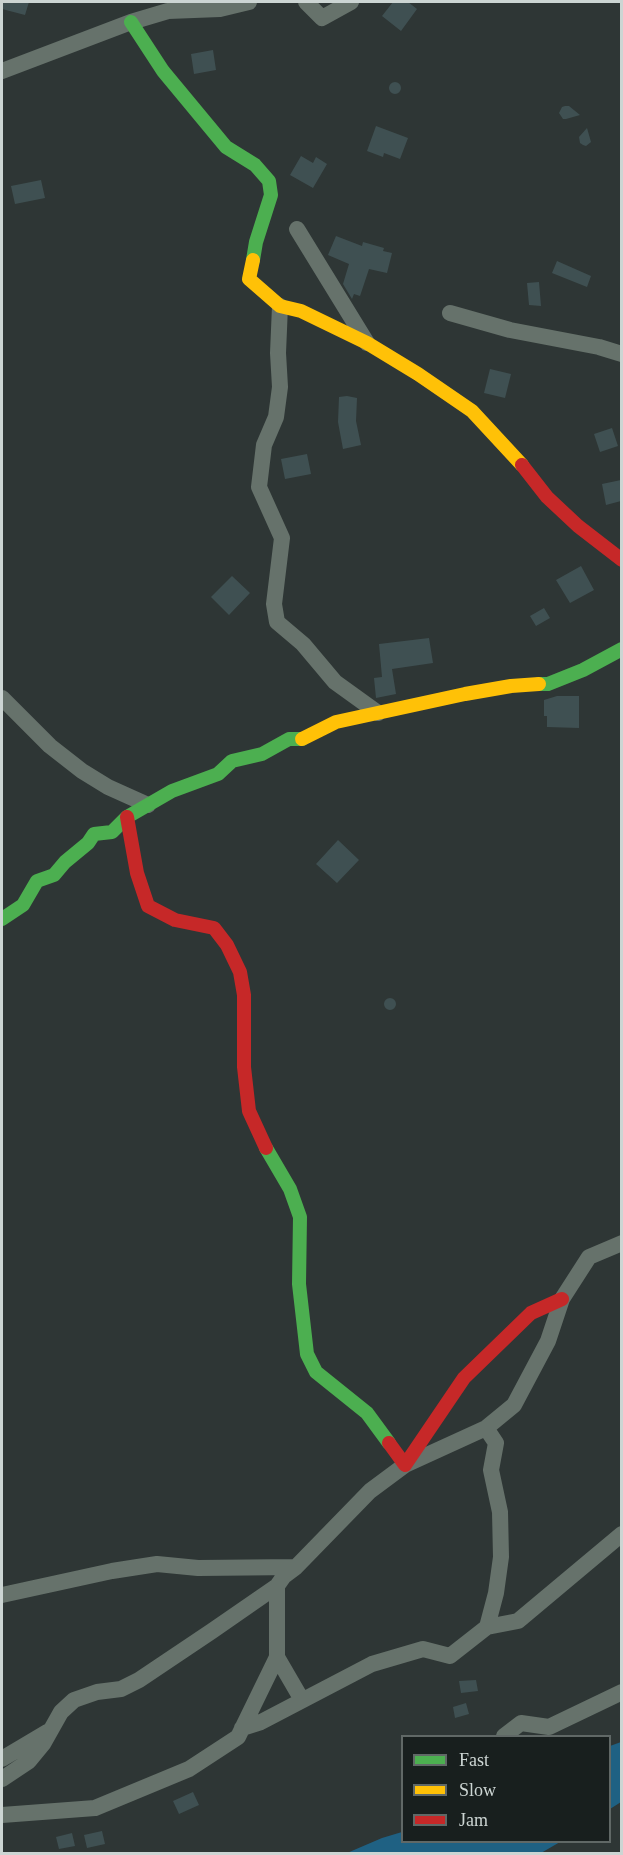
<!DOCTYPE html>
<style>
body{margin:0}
#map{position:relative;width:623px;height:1855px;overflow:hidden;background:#2e3635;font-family:"Times New Roman",serif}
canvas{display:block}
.frame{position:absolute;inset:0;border:3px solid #ccd5d3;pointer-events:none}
.legend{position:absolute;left:401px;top:1735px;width:210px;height:108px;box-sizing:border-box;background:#181f1e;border:2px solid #606866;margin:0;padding:8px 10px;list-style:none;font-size:18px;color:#ccd5d3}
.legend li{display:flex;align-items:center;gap:12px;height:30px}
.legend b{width:30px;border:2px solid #606866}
</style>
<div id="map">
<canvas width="623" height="1855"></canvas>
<div class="frame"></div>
<ul class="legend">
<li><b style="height:8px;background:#4caf50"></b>Fast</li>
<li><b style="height:8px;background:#ffc107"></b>Slow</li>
<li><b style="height:8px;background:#c62828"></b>Jam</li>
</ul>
</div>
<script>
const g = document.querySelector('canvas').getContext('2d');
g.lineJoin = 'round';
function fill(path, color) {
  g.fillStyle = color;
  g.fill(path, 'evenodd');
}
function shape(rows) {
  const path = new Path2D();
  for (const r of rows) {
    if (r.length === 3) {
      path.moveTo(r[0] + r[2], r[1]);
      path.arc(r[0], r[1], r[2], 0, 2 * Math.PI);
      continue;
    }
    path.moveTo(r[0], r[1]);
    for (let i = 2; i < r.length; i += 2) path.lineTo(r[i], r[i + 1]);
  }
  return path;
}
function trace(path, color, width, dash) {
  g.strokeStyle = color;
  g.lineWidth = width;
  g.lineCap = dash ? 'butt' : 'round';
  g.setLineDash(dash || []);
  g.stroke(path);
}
const water = shape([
 [621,1742,621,1802,610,1809,610,1746],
 [402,1832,402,1842,560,1842,541,1853,347,1853,382,1838]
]);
const building = shape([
 [2,2,29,2,25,15,2,9],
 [393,2,408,2,417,9,401,31,382,16],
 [213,50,216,70,194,74,191,54],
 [395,88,6],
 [565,106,569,106,580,115,566,119,563,119,559,113,562,107],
 [376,126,408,138,400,159,384,153,383,157,367,151],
 [587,128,591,142,586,146,583,145,580,143,579,137],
 [301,156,313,163,316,157,327,164,313,188,290,175],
 [41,180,45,198,15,204,11,186],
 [336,236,362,246,363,242,384,248,383,251,392,253,387,273,369,269,360,296,354,294,352,299,343,284,349,264,328,255],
 [557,261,591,276,587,287,552,273],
 [539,282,541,306,529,305,527,283],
 [490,369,511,374,505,398,484,393],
 [347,396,357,398,356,421,361,445,343,449,338,422,339,397],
 [612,428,618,446,600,452,594,434],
 [307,454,311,474,285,479,281,459],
 [621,480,621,501,606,505,602,484],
 [581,566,594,590,570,603,556,580],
 [232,576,250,593,229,615,211,597],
 [544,608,550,618,536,626,530,616],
 [429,638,433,663,392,669,396,694,376,698,374,678,382,677,379,644],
 [557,696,579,696,579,728,547,727,547,716,544,716,544,700],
 [338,840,359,860,337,883,316,864],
 [390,1004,6],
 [476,1680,478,1691,461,1693,459,1681],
 [466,1703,469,1714,455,1718,453,1707],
 [193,1792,199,1805,179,1814,173,1801],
 [102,1831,105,1844,87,1848,84,1835],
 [72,1833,75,1846,59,1849,56,1837]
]);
const street = shape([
 [306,2,322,18,351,2],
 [2,71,131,22,168,11,220,9,249,2],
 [297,229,367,343],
 [280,306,278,353,280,387,276,417,264,445,259,487,282,538,274,604,277,622,303,644,335,682,378,713],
 [450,313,510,330,599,347,622,354],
 [2,698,50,746,82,771,108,787,148,805],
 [2,1595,112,1571,157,1564,198,1568,296,1567],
 [487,1627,518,1621,622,1534],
 [277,1657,302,1700],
 [242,1728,261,1722,372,1664,423,1649,450,1656,487,1627,496,1593,501,1557,500,1512,491,1470,496,1443,486,1428],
 [504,1736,521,1723,549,1727,622,1692],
 [2,1759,47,1732],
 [2,1779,29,1761,43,1744,61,1712,74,1700,97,1692,121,1689,139,1680,212,1631,277,1586,284,1576,296,1567,370,1491,405,1465,486,1428,514,1405,548,1341,562,1299,589,1257,622,1243],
 [2,1815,95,1808,189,1769,238,1737,277,1657,277,1586]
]);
const fast = shape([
 [131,22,163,71,226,147,255,165,269,181,271,195,256,242,253,260],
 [539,684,548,684,583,670,622,649],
 [2,919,23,905,37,881,54,875,65,862,88,843,94,834,112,832,127,817,172,791,218,774,232,761,262,754,289,739,302,739],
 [266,1148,290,1189,300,1217,299,1284,307,1354,316,1372,367,1413,389,1443]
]);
const slow = shape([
 [253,260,249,279,280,306,301,311,367,343,418,374,472,411,522,465],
 [302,739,336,722,465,694,511,686,539,684]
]);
const jam = shape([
 [522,465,547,497,578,526,622,560],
 [127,817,137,873,148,906,175,920,214,928,227,945,240,972,244,995,244,1067,249,1111,266,1148],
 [389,1443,405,1465,464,1378,531,1313,562,1299]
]);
fill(water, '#1f6183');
fill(building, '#3f5052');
trace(street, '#66726b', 16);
trace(fast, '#4caf50', 14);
trace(slow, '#ffc107', 14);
trace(jam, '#c62828', 14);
</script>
